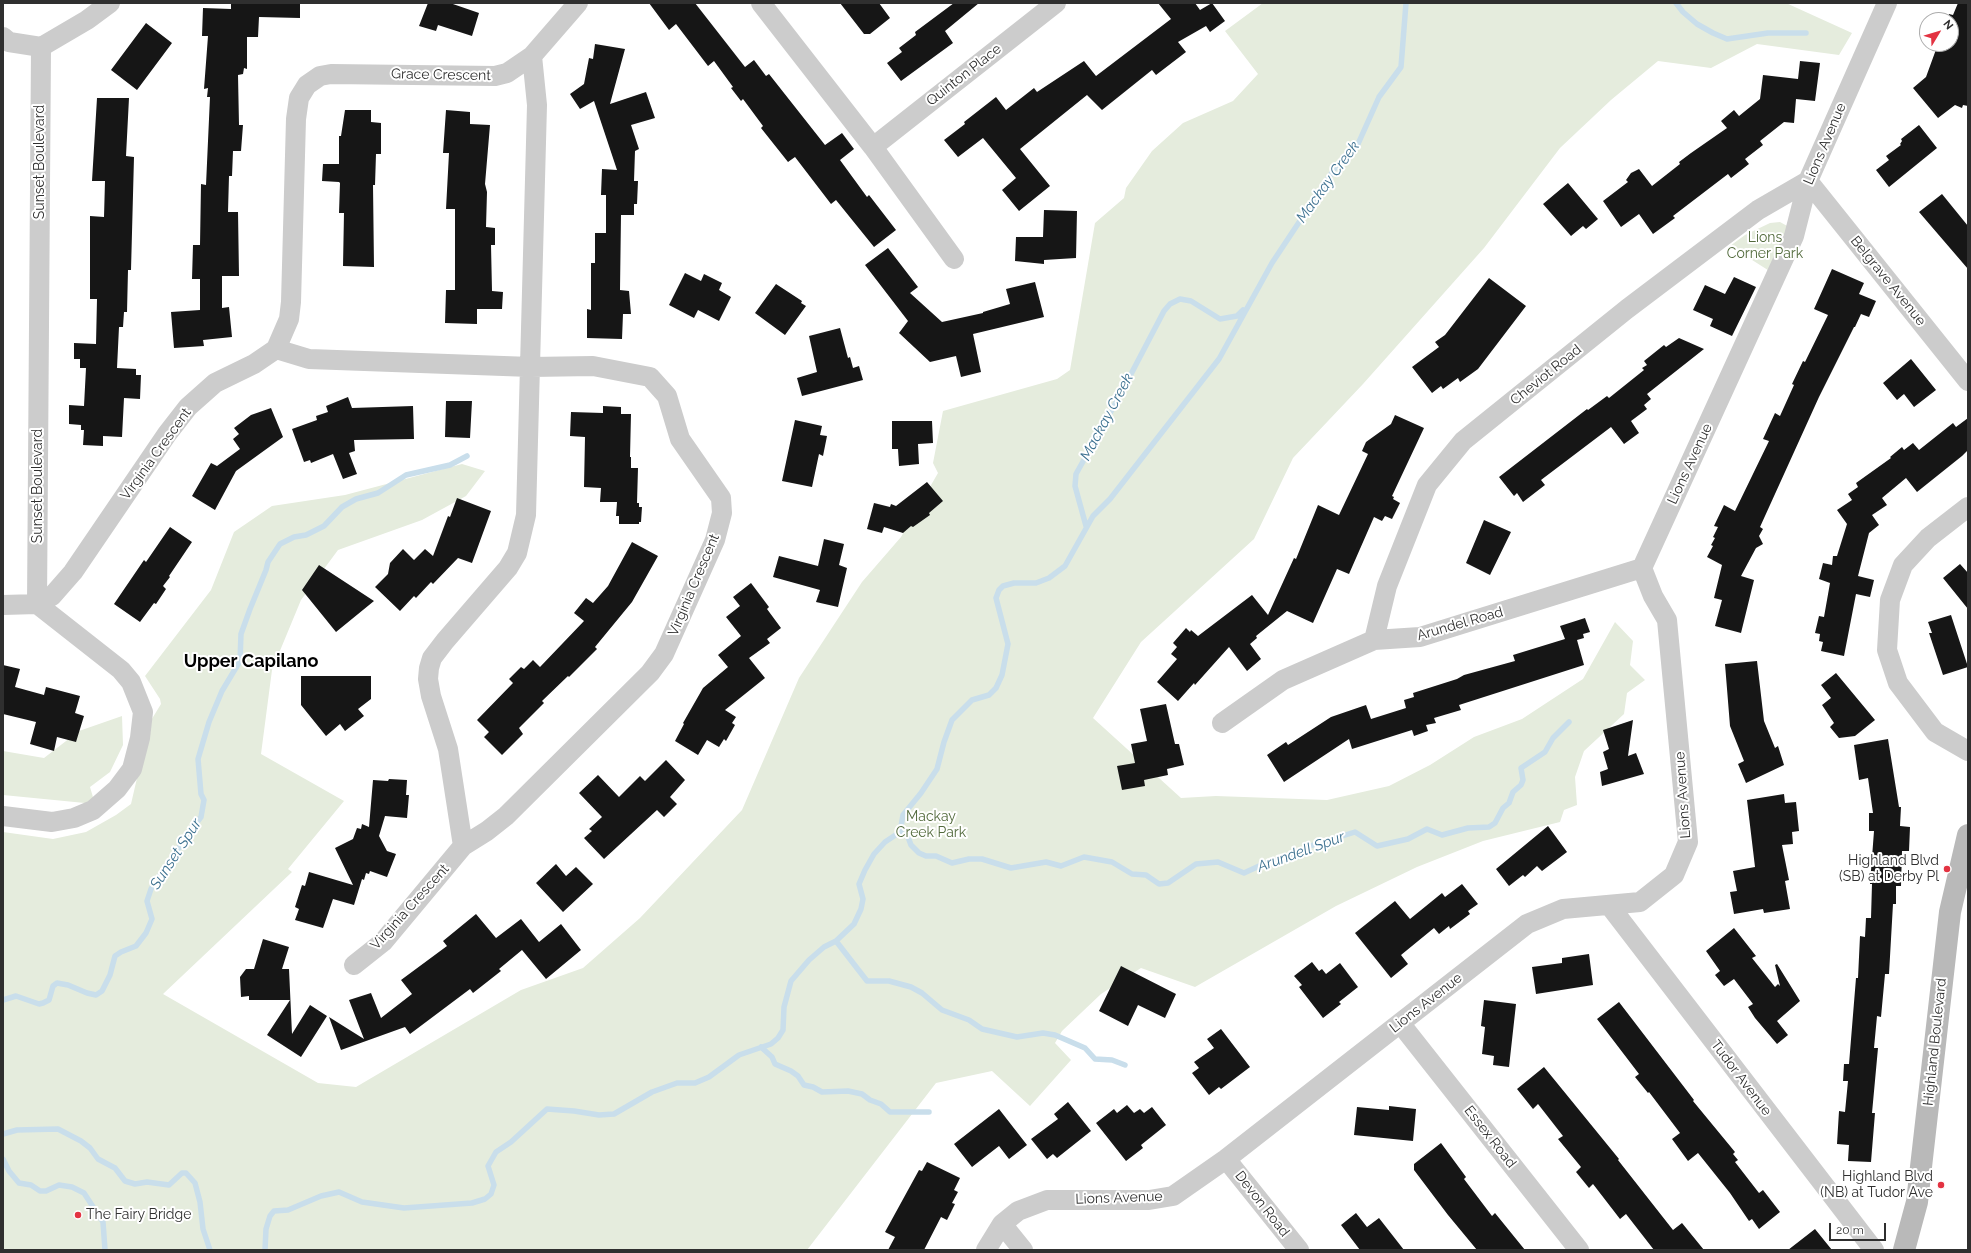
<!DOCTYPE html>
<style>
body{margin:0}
#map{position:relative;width:1971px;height:1253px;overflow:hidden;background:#fff;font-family:Raleway,sans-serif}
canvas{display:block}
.frame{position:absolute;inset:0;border:4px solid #2f2f2f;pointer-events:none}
.north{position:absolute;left:1919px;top:12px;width:40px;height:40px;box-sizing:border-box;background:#fff;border:1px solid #acacac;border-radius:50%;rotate:52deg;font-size:11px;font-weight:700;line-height:16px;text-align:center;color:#2f2f2f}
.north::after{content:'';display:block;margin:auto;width:14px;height:18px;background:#e33342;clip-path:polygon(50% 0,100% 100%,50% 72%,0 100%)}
.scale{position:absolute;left:1829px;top:1223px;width:57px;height:18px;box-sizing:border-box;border:2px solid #2f2f2f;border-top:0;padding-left:5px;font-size:12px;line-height:14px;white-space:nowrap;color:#2f2f2f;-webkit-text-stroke:3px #fff;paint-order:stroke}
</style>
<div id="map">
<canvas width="1971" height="1253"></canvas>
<div class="frame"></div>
<div class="north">N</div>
<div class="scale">20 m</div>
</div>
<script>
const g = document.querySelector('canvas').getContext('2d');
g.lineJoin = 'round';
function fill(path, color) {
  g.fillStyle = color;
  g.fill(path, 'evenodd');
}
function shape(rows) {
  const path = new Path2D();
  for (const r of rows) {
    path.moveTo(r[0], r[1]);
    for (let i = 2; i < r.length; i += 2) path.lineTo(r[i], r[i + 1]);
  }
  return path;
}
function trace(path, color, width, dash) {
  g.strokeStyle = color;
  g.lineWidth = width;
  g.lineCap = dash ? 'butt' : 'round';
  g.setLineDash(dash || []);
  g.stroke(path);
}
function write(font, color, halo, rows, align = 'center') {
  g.font = font + ' Raleway,sans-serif';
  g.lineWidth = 4;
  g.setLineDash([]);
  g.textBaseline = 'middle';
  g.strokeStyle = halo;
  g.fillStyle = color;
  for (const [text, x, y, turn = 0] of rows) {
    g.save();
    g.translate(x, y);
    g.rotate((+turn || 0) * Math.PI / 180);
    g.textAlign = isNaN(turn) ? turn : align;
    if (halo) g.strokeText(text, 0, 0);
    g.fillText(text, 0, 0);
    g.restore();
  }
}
const green = shape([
 [1263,3,1786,3,1852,33,1839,55,1757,44,1711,68,1658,61,1611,100,1560,148,1484,248,1363,384,1293,458,1254,539,1141,642,1093,718,1181,798,1216,796,1327,800,1389,786,1430,765,1474,737,1522,719,1583,679,1615,622,1633,641,1630,665,1645,680,1627,693,1624,714,1584,751,1575,777,1577,805,1564,810,1560,822,1483,841,1417,867,1336,906,1195,987,1141,968,1101,994,1062,1031,1055,1043,1071,1060,1030,1106,992,1071,936,1083,807,1250,3,1250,3,832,53,839,86,832,116,815,131,804,150,722,161,704,160,699,145,676,211,590,234,532,272,506,345,495,462,464,485,471,466,496,422,520,338,550,301,600,272,670,261,754,344,801,288,869,292,872,163,994,318,1083,356,1087,521,990,583,968,640,918,742,810,799,678,862,582,901,537,938,473,933,463,943,411,1057,379,1070,370,1095,223,1124,198,1126,188,1152,151,1183,123,1233,101,1258,74,1225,31],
 [1780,222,1789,227,1771,272,1730,246,1745,235,1770,223],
 [122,716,123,745,110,772,90,787,95,804,3,795,3,751,44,758,79,731]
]);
const stream = shape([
 [1676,3,1683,12,1697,24,1713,33,1727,39,1768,33,1806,33],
 [1086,526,1075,486,1076,474,1119,397,1164,311,1170,304,1180,299,1191,301,1220,319,1237,316,1243,310],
 [900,832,908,837,911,845,919,853,926,856,936,856,952,863,969,859,982,859,1011,868,1046,862,1061,866,1084,857,1112,862,1132,874,1146,875,1159,884,1168,883,1196,864,1218,862,1244,873,1270,861,1297,857,1307,847,1355,832,1377,846,1408,839,1427,829,1442,835,1468,828,1489,827,1495,823,1503,808,1509,803,1513,792,1521,785,1523,780,1521,768,1545,752,1553,738,1569,722],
 [836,941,867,981,889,981,911,987,922,993,942,1010,969,1020,982,1029,1017,1037,1043,1033,1055,1035,1085,1048,1095,1059,1112,1060,1125,1065],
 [3,1000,16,996,39,1004,43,1003,49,1000,53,986,57,983,68,985,87,993,96,995,102,991,110,975,115,956,121,952,136,946,146,933,152,919,147,901,151,889,162,872,172,861,183,840,201,817,204,800,201,794,198,759,209,722,222,691,240,661,241,634,250,609,266,570,268,562,280,544,294,537,306,535,324,526,342,507,356,499,378,493,406,475,450,465,467,456],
 [761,1047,772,1057,775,1064,791,1071,798,1076,804,1085,813,1087,822,1092,848,1091,862,1094,870,1100,881,1104,890,1112,929,1112],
 [3,1134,17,1130,58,1129,81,1141,90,1148,98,1159,115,1168,125,1181,135,1184,147,1182,169,1185,182,1173,186,1173,195,1183,200,1202,203,1229,210,1250],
 [3,1159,9,1171,19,1183,31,1185,40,1191,46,1191,59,1185,72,1187,84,1193,103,1222,105,1250],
 [265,1250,266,1229,270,1216,274,1211,288,1210,321,1196,339,1192,362,1202,404,1208,472,1203,485,1199,491,1194,494,1185,488,1166,496,1152,511,1142,547,1109,574,1111,599,1115,614,1114,652,1092,677,1083,695,1083,709,1077,739,1055,771,1044,778,1038,783,1030,784,1007,791,981,809,960,824,947,836,941,854,924,861,909,863,899,859,884,865,870,874,854,885,842,900,832,903,815,921,793,937,769,944,742,952,720,972,700,989,695,996,688,1002,675,1008,644,996,598,999,590,1003,586,1014,583,1036,583,1049,578,1065,566,1093,516,1110,499,1219,359,1272,263,1337,165,1358,144,1379,97,1401,67,1406,3]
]);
const building = shape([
 [231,3,300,3,300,18,259,17,258,37,247,37,247,69,244,68,243,74,238,75,239,125,243,125,241,151,233,151,232,176,229,176,228,212,238,212,239,276,222,276,222,308,229,307,232,337,203,340,204,346,174,348,171,312,200,310,200,279,192,279,193,245,200,245,201,184,206,185,210,97,207,97,208,88,204,89,208,36,202,36,203,8,231,9],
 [428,3,450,3,479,13,472,36,438,25,436,31,419,26],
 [649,3,695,3,745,67,754,60,766,76,769,74,825,145,842,133,854,149,840,160,867,197,869,195,896,230,874,247,836,200,831,204,795,157,788,162,761,128,763,126,743,99,741,101,731,88,733,87,714,61,708,66,676,24,669,30],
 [840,3,879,3,890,18,870,34,864,34],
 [954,3,979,3,945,31,953,43,901,81,887,63,902,52,899,48,916,35,915,32],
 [1158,3,1195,3,1200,10,1212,3,1225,21,1210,32,1206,26,1178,42,1186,52,1156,75,1152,70,1102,110,1087,95,1020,149,1050,186,1019,211,1002,190,1016,178,983,138,958,157,944,140,965,124,964,122,996,97,1006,110,1034,88,1037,92,1084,61,1096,76,1171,19],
 [1958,3,1968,3,1968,106,1963,105,1962,108,1955,105,1938,118,1913,88,1926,77,1938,44,1951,44,1951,20,1947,20,1949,14,1953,15],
 [146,23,172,43,137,90,111,70],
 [595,44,625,49,610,104,646,92,655,118,631,125,639,149,635,151,634,181,638,181,637,204,634,204,634,215,621,215,620,290,629,291,631,314,623,314,622,339,587,338,587,309,591,310,591,263,595,263,595,233,606,233,606,195,601,195,602,169,617,170,594,101,580,109,570,94,584,84,589,58,593,59],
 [1800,61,1820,63,1815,101,1796,99,1794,123,1784,122,1760,141,1763,145,1745,159,1749,164,1731,178,1728,174,1673,216,1675,218,1653,234,1639,214,1621,227,1603,201,1628,182,1626,180,1631,173,1639,169,1652,186,1680,164,1679,162,1691,153,1727,128,1721,121,1734,110,1739,116,1760,99,1763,75,1798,79],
 [97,98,129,98,126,156,134,157,131,270,128,270,127,312,124,312,123,327,119,327,117,368,136,369,136,375,141,375,140,399,124,398,122,437,103,436,103,446,83,445,84,430,81,430,81,425,69,424,69,405,84,406,86,368,80,368,80,359,74,359,74,343,96,344,97,299,90,299,90,216,104,217,105,181,92,181],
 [345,110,371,110,371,122,381,123,381,154,376,154,375,185,373,185,374,267,343,266,344,213,339,213,340,183,339,182,322,181,323,164,339,164,339,136,341,136],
 [446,110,470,112,470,124,490,125,485,184,487,192,486,227,495,228,495,245,491,245,492,291,503,292,502,309,477,309,477,324,445,323,446,290,455,290,455,209,446,209,449,153,443,153],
 [1919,125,1937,148,1889,187,1876,170,1889,160,1886,156,1901,145,1900,144,1902,141,1901,139],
 [1568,183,1598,219,1586,229,1583,226,1571,236,1543,204],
 [1942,194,1968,226,1968,269,1919,212],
 [1044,210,1077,211,1076,258,1044,260,1044,264,1015,261,1016,237,1043,237],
 [888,248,918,287,910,293,942,322,983,313,983,312,1010,304,1006,289,1035,282,1044,317,973,334,981,372,961,377,956,356,930,362,899,333,908,321,865,265],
 [1832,269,1864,283,1859,294,1876,301,1869,317,1861,314,1855,327,1854,327,1819,397,1760,527,1763,529,1759,536,1763,544,1756,548,1741,576,1754,580,1741,633,1715,626,1722,600,1714,598,1722,565,1707,557,1713,546,1711,545,1715,538,1713,537,1718,527,1714,526,1724,505,1735,511,1769,441,1763,439,1775,413,1780,416,1794,385,1792,384,1803,361,1805,362,1828,315,1814,309],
 [685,273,701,281,704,274,722,283,719,290,731,297,719,321,698,310,694,318,669,305],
 [1734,277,1756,287,1732,336,1710,326,1713,319,1693,310,1705,285,1725,294],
 [1489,278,1526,306,1478,369,1460,382,1458,378,1443,389,1441,386,1432,393,1412,367,1439,347,1435,342,1445,335],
 [776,284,802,301,801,303,806,306,785,335,755,313],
 [840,328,848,358,850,357,853,368,859,366,863,380,802,396,797,378,817,372,809,336],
 [1679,338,1704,349,1647,394,1651,399,1644,405,1647,409,1631,421,1639,433,1624,444,1611,427,1541,480,1545,485,1523,502,1517,493,1514,496,1499,477,1587,409,1588,410,1607,396,1609,398,1644,370,1642,368,1647,365,1644,361,1664,345,1666,347],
 [1911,359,1936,390,1914,407,1904,394,1897,400,1883,383],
 [348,397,352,408,413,406,414,439,354,440,355,451,349,453,357,474,343,479,333,454,311,463,310,460,304,462,292,429,317,420,316,416,328,412,326,406],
 [446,401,472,401,470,438,445,437],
 [603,406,621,407,621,414,631,414,630,457,631,457,631,468,638,468,637,503,639,503,639,507,642,507,641,522,639,522,639,524,619,524,619,516,616,516,617,502,600,502,601,488,584,487,585,437,570,436,571,412,603,413],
 [271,408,283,437,236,471,215,510,192,496,211,463,217,466,240,449,233,439,239,434,234,428,251,415],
 [1395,415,1424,428,1392,496,1394,497,1393,499,1400,503,1392,519,1385,516,1382,521,1374,517,1349,574,1337,569,1313,623,1287,611,1256,636,1257,638,1250,644,1261,659,1247,671,1229,647,1195,685,1194,683,1178,701,1157,682,1177,659,1171,654,1177,647,1173,643,1186,628,1190,632,1191,630,1198,636,1252,595,1268,615,1294,558,1296,559,1318,505,1339,515,1368,454,1362,451,1366,442,1391,424],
 [1968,418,1968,450,1962,456,1917,492,1906,478,1882,498,1887,505,1872,515,1879,525,1869,533,1858,576,1874,580,1870,597,1856,594,1844,656,1821,651,1823,642,1819,641,1820,634,1815,633,1819,616,1824,617,1830,583,1819,579,1823,563,1832,565,1833,556,1837,556,1847,524,1837,510,1852,500,1848,494,1858,487,1856,483,1891,458,1890,457,1902,447,1904,450,1913,443,1919,450,1953,423,1956,427],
 [795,420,822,426,820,435,827,436,823,456,819,454,812,487,782,481],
 [892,421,932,421,933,443,918,444,919,464,899,466,898,449,892,449],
 [927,482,943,501,929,513,930,515,913,527,911,526,903,533,884,527,882,533,867,529,874,503,890,507,891,504,896,506],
 [457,498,491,511,472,563,458,558,433,584,431,582,416,598,414,596,400,611,375,587,388,574,390,563,403,549,414,560,425,549,433,556,448,516,450,517],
 [1484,520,1511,532,1490,575,1466,563],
 [170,527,192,542,169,576,170,577,163,586,166,589,156,604,154,603,140,622,114,604,144,560,146,562],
 [824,539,844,544,839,565,847,568,838,607,816,602,820,590,773,577,779,556,818,566],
 [632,542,658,556,632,602,595,647,597,649,569,677,568,676,542,701,544,703,519,728,523,734,502,755,484,737,489,732,477,720,513,683,509,679,521,667,524,669,533,660,540,667,584,621,574,613,586,598,593,603,608,586],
 [1960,564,1968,573,1968,609,1943,578],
 [319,565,374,601,336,632,302,590],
 [751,583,769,607,767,609,781,628,767,639,770,643,749,658,765,678,725,710,736,717,732,723,735,725,726,741,724,739,719,747,707,740,698,755,675,741,684,724,683,723,703,688,728,667,718,655,741,636,726,617,740,606,733,597],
 [1951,615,1968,667,1943,675,1929,633,1932,633,1928,622],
 [1585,618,1590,632,1583,634,1584,638,1577,640,1584,665,1459,705,1461,710,1434,718,1436,723,1426,725,1428,731,1414,736,1412,730,1352,749,1349,739,1284,782,1267,755,1286,742,1288,745,1331,717,1366,705,1371,719,1406,708,1404,700,1414,697,1413,693,1457,679,1464,675,1515,661,1513,655,1565,639,1560,626],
 [1757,661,1764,721,1775,748,1778,746,1784,765,1746,783,1738,764,1744,761,1730,726,1725,664],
 [3,665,20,669,15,687,44,695,46,687,80,696,75,713,84,716,76,742,57,737,54,751,30,744,36,722,3,714],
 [1836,673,1875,720,1855,736,1839,738,1830,727,1834,723,1822,705,1831,698,1821,685],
 [301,676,371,676,371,699,358,709,364,716,345,731,340,724,326,736,301,705],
 [1166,704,1175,744,1179,744,1184,765,1167,769,1168,775,1144,780,1145,786,1122,790,1117,766,1135,763,1131,744,1147,741,1140,709],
 [1633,720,1628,756,1636,753,1644,774,1602,786,1600,772,1608,769,1603,752,1609,749,1603,730],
 [1888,739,1899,807,1901,807,1900,826,1910,827,1909,851,1902,851,1901,886,1896,886,1896,904,1893,904,1889,974,1885,974,1881,1017,1877,1016,1874,1048,1878,1048,1872,1113,1875,1113,1871,1162,1848,1161,1849,1145,1837,1144,1839,1111,1845,1112,1848,1081,1843,1081,1844,1064,1849,1064,1856,978,1858,978,1860,936,1865,937,1866,918,1871,918,1872,884,1870,884,1874,831,1869,831,1869,813,1873,813,1868,778,1859,780,1854,745],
 [666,760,685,780,670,797,677,804,664,817,657,810,604,859,584,838,592,831,589,829,602,817,579,793,598,775,619,797,640,776,645,781],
 [389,779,407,780,406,795,409,795,407,818,385,816,379,836,387,851,396,854,387,877,370,871,369,874,366,873,364,880,362,879,354,905,333,899,323,928,295,920,299,909,295,907,302,885,305,886,309,872,353,885,335,848,353,839,357,828,361,829,362,824,369,827,373,780,388,781],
 [1784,794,1785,803,1796,802,1799,831,1792,832,1793,844,1782,845,1789,880,1785,881,1790,909,1764,913,1763,909,1734,914,1730,892,1737,891,1733,871,1755,867,1747,800],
 [1548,826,1567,852,1542,871,1537,866,1525,877,1523,875,1509,886,1496,869],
 [556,864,566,876,576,867,593,884,563,912,536,883],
 [1462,884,1478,904,1468,911,1470,914,1450,929,1449,926,1439,934,1434,928,1401,955,1408,964,1391,978,1355,933,1395,901,1410,919,1442,893,1445,897],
 [476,914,496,938,521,919,539,942,561,924,581,950,546,979,522,950,499,969,501,971,473,993,470,989,410,1034,405,1027,341,1050,329,1017,364,1039,349,1000,371,993,381,1018,412,994,401,980,447,946,443,941],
 [1734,928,1756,956,1752,958,1775,987,1778,984,1780,986,1775,965,1777,964,1800,1001,1777,1021,1788,1035,1777,1044,1755,1018,1748,1007,1753,1004,1734,979,1724,986,1715,975,1720,971,1706,951],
 [263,939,289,947,282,969,289,969,292,1034,310,1005,327,1016,301,1057,267,1035,290,1000,249,1000,249,996,241,997,240,977,246,969,254,969],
 [1589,954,1593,985,1536,994,1532,967,1562,963,1562,958],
 [1312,962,1319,971,1322,969,1326,974,1340,963,1358,987,1339,1002,1341,1004,1323,1018,1299,987,1302,985,1294,976],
 [1121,966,1176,994,1165,1018,1138,1005,1128,1026,1099,1011],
 [1484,1000,1516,1004,1509,1067,1493,1065,1494,1056,1482,1054,1485,1027,1481,1026],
 [1619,1002,1694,1100,1693,1101,1735,1152,1733,1154,1738,1160,1735,1162,1759,1193,1763,1190,1780,1212,1759,1229,1752,1219,1749,1221,1730,1193,1698,1153,1688,1161,1672,1139,1680,1133,1649,1092,1648,1093,1635,1077,1639,1074,1597,1019],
 [1221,1029,1250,1067,1221,1089,1219,1087,1209,1095,1192,1073,1199,1068,1194,1062,1214,1048,1207,1039],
 [1544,1067,1619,1159,1618,1160,1673,1230,1682,1223,1704,1250,1654,1250,1626,1214,1620,1219,1593,1184,1589,1188,1576,1172,1581,1167,1558,1139,1563,1136,1538,1104,1533,1109,1517,1089],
 [1068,1102,1091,1131,1057,1158,1053,1154,1047,1159,1031,1139,1058,1119,1054,1114],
 [1127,1105,1134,1113,1140,1109,1144,1113,1152,1107,1166,1125,1141,1145,1143,1148,1126,1161,1096,1123,1114,1109,1117,1113],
 [1389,1106,1416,1109,1413,1141,1354,1135,1357,1107,1389,1110],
 [999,1109,1027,1145,1009,1159,999,1146,972,1167,954,1144],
 [1441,1143,1466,1177,1464,1179,1492,1216,1495,1213,1525,1250,1477,1250,1448,1215,1414,1170,1414,1164],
 [927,1162,960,1178,954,1190,958,1192,952,1203,955,1204,947,1220,941,1217,924,1250,888,1250,895,1237,885,1232,919,1170,922,1171],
 [1356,1213,1367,1227,1379,1218,1404,1250,1360,1250,1341,1225],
 [1815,1229,1832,1250,1788,1250]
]);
const street = shape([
 [761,3,873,147,954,259],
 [3,37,9,42,41,47],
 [41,47,87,20,110,3],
 [873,147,1056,3],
 [276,349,309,359,531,367,593,366,650,377,667,396,680,439,721,498,722,513,715,540,664,654,650,673,506,816,487,831,463,846,383,942,354,965],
 [276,349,289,319,291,302,296,119,299,98,307,85,320,76,331,74,495,76,507,73,532,56,578,3],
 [1968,507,1928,538,1903,565,1890,600,1887,650,1898,683,1935,732,1968,751],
 [37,604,41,47],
 [3,605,37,604,52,596,73,572,167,434,188,407,215,383,254,364,276,349],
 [1374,640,1387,586,1427,485,1463,441,1627,309,1758,210,1808,181,1968,381],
 [1222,723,1283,680,1374,640,1420,637,1642,568],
 [3,816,52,822,74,818,93,810,117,789,132,769,140,738,143,712,131,682,121,670,37,604],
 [463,846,448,749,431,696,428,679,429,668,432,658,445,641,508,568,517,553,526,515,537,105,532,56],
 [1609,905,1874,1250],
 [1400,1023,1579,1250],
 [1226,1159,1299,1250],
 [1002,1224,1023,1250],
 [986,1250,1002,1224,1018,1211,1047,1200,1149,1200,1173,1196,1226,1159,1527,924,1563,909,1640,902,1674,875,1688,842,1667,620,1653,596,1642,568,1794,236,1808,181,1887,3]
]);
const secondary = shape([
 [1904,1250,1917,1202,1950,912,1968,835]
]);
const markers = [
 [1947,869,4,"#e33342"],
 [1941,1185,4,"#e33342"],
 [78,1215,4,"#e33342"]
];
const streetNames = [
 ["Grace Crescent",441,75,1],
 ["Quinton Place",964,75,-38],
 ["Lions Avenue",1825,144,-67],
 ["Sunset Boulevard",40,162,-90],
 ["Belgrave Avenue",1888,281,51],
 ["Cheviot Road",1546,375,-39],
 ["Virginia Crescent",156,454,-54],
 ["Lions Avenue",1690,464,-65],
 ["Sunset Boulevard",38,486,-90],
 ["Virginia Crescent",694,585,-67],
 ["Arundel Road",1460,624,-16],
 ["Lions Avenue",1683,795,-94],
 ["Virginia Crescent",410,907,-48],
 ["Lions Avenue",1426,1003,-38],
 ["Highland Boulevard",1935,1042,-84],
 ["Tudor Avenue",1741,1078,53],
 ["Essex Road",1490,1137,52],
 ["Lions Avenue",1119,1198,-2],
 ["Devon Road",1262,1204,52]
];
const parkNames = [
 ["Lions",1765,238],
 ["Corner Park",1765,254],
 ["Mackay",931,817],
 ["Creek Park",931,833]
];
const poiNames = [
 ["Highland Blvd",1939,861],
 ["(SB) at Derby Pl",1939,877],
 ["Highland Blvd",1933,1177],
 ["(NB) at Tudor Ave",1933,1193],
 ["The Fairy Bridge",86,1215,"left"]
];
const waterNames = [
 ["Mackay Creek",1328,182,-54],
 ["Mackay Creek",1107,417,-62],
 ["Arundell Spur",1301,852,-20],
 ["Sunset Spur",176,854,-57]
];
const districtNames = [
 ["Upper Capilano",251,662]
];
fill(green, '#e5ecdd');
trace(stream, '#c9deeb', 5.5);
fill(building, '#161616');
trace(street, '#ccc', 20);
trace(secondary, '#b9b9b9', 22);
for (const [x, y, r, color] of markers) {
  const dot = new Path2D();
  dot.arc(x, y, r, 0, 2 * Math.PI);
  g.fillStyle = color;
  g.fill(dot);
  trace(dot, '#fff', 1.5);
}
write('14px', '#2f2f2f', '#fff', streetNames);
write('14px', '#526a3c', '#fff', parkNames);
write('14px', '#2f2f2f', '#fff', poiNames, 'right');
write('italic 15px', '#3d7190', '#fff', waterNames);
write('bold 18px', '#000', '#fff', districtNames);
</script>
